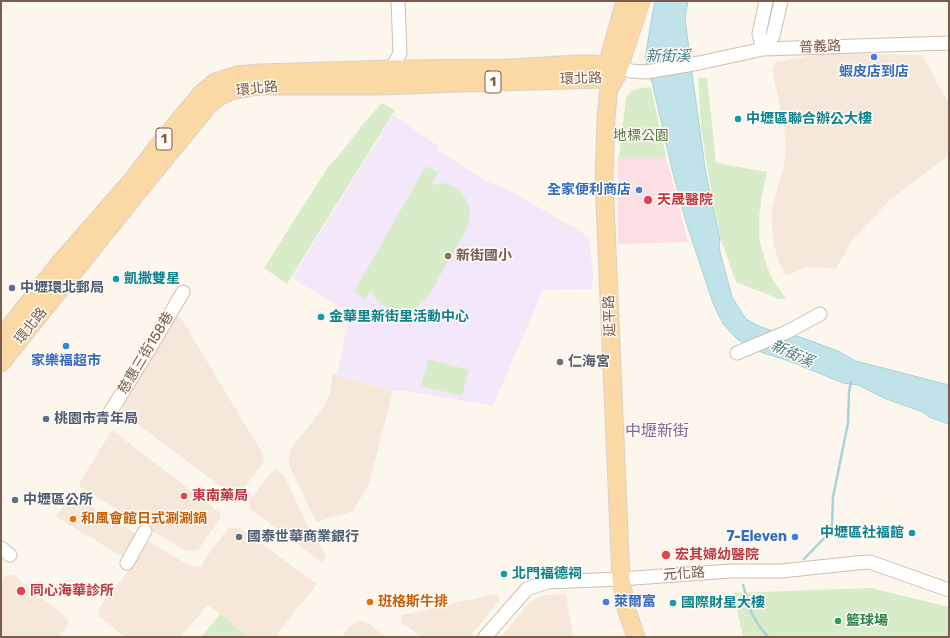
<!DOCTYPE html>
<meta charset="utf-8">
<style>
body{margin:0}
#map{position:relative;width:950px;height:638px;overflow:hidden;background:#fdf6ec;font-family:Rubik,sans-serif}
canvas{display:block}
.frame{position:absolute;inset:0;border:2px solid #7a5c4d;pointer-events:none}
</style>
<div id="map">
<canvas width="950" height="638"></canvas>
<div class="frame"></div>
</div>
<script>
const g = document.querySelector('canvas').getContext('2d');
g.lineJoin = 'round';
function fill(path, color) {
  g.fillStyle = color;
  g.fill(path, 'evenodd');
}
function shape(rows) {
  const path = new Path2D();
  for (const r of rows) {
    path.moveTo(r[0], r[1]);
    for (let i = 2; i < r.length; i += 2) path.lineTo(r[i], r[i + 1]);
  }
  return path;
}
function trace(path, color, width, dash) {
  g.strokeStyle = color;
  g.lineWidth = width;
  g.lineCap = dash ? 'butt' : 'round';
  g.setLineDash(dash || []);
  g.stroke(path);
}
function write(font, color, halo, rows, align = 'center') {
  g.font = font + ' Rubik,"Noto Sans TC",sans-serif';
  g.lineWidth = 3;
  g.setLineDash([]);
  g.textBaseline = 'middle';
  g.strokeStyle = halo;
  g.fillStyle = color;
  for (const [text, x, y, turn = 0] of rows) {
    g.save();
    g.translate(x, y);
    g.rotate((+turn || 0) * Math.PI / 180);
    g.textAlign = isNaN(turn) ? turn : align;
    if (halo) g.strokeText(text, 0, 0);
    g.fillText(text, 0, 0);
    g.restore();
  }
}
const residential = shape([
 [822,53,922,55,949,103,949,155,889,201,852,241,836,268,805,267,786,276,779,263,774,245,772,229,772,208,784,165,786,149,784,128,772,68,776,62],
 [173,317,181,318,264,456,263,463,239,495,235,496,232,495,123,413,122,401],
 [333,374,393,391,369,484,353,511,316,522,289,465,289,458,291,449,325,405,329,395],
 [112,430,219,512,221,515,219,520,198,550,186,551,80,487,80,482],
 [274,469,278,470,284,476,306,522,327,557,321,562,250,509,249,500],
 [75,497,190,566,201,567,207,556,228,528,240,528,317,584,275,637,248,637,220,614,207,605,205,608,180,637,125,637,99,616,99,608,134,564,55,516,69,501],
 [6,575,13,575,68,619,68,626,58,637,1,637,1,581],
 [495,594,500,599,470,637,421,637,401,622,402,615],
 [566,594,573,636,569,637,501,637,526,606,533,600,544,595],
 [359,621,364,621,369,624,386,637,342,637,353,623]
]);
const education = shape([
 [393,115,437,145,437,150,492,184,501,186,575,228,589,238,593,274,592,289,543,290,493,406,406,391,393,391,337,375,350,313,292,278]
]);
const medical = shape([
 [618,157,666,157,688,242,618,244]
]);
const green = shape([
 [698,78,707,78,716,163,767,172,762,195,759,217,759,239,767,267,773,280,786,299,779,299,736,282,721,240,707,167,701,127],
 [651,87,666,157,619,157,626,97,633,90,642,88],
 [382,103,395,110,287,284,264,268,328,167,340,154,364,123],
 [426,166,438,173,431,185,438,184,444,183,450,185,456,188,462,194,467,201,470,212,469,221,466,230,429,295,422,303,412,310,400,311,390,309,381,304,375,298,371,290,365,299,354,292],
 [428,359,469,370,462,396,421,386],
 [871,588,949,607,949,637,743,637,733,593],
 [220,614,248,637,201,637]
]);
const water = shape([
 [655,1,688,1,685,18,693,81,706,174,720,239,719,248,732,297,746,319,759,326,770,330,800,337,838,351,856,361,949,385,949,424,929,417,923,412,884,398,858,385,843,383,789,361,763,353,737,339,723,324,713,303,686,222,672,169,653,86,645,59,651,22,655,1]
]);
const stream = shape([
 [804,559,830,532,832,524,833,497,848,423,849,392,851,382],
 [743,585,751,612,759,626,768,637]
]);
const minor = shape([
 [763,49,773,36,781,1],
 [763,49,759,34,766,1],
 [619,67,631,71,646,72,699,63,763,49,949,43],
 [388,76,400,53,398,1],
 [737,353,787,332,820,314],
 [109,414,150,348,183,292],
 [1,548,10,555],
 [127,563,145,531],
 [485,637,527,589,547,582,621,579,730,571,782,571,856,563,870,562,949,590]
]);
const major = shape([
 [604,76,625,1],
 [1,338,58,265,134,178,155,150,181,118,201,94,215,82,237,75,260,73,392,69,511,68,576,64,591,64,619,67],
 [1,363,140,189,208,106,220,96,231,91,259,86,382,86,460,83,604,79,616,77],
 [636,637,626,608,621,579,604,180,606,117,609,89,616,77,641,1]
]);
const markers = [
 [874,57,4,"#3f7fe0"],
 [738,119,4,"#0f9aa8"],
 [639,190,4,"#3f7fe0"],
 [648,200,5,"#e0444e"],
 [448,256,4,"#8d6e63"],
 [116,279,4,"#0f9aa8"],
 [12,288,4,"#5c6f8a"],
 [321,317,4,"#0f9aa8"],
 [66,346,4,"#3f7fe0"],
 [560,362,4,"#6b7280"],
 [46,419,4,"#5c6f8a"],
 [184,496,4,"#e0444e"],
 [15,500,4,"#5c6f8a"],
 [73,519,4,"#e8710a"],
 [912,533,4,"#0f9aa8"],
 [239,537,4,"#5c6f8a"],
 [795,537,4,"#3f7fe0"],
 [666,555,5,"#e0444e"],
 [504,574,4,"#0f9aa8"],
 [21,591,5,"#e0444e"],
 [370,602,4,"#e8710a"],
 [606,602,4,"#3f7fe0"],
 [673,603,4,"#0f9aa8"],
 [838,621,4,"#2e9e5b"]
];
const shields = [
 [493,82,16],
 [164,139,16]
];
const shieldNames = [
 ["1",493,82],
 ["1",164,139]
];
const streetNames = [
 ["普義路",820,47,-2],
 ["環北路",581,79,-2],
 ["環北路",257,89,-6],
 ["延平路",610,316,-92],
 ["環北路",31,326,-51],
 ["慈惠三街158巷",146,353,-59],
 ["元化路",684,574,-4]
];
const shopNames = [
 ["蝦皮店到店",874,72],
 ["全家便利商店",631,190,"right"],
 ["家樂福超市",66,361],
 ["7-Eleven",787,537,"right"],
 ["萊爾富",614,602,"left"]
];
const cultureNames = [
 ["中壢區聯合辦公大樓",746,119],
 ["凱撒雙星",124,279],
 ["金華里新街里活動中心",329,317],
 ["中壢區社福館",904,533,"right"],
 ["北門福德祠",512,574],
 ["國際財星大樓",681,603]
];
const parkNames = [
 ["地標公園",641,136]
];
const healthNames = [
 ["天晟醫院",657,200],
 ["東南藥局",192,496],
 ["宏其婦幼醫院",675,555],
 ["同心海華診所",30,591]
];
const educationNames = [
 ["新街國小",456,256]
];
const serviceNames = [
 ["中壢環北郵局",20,288],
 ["桃園市青年局",54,419],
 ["中壢區公所",23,500],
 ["國泰世華商業銀行",247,537]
];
const worshipNames = [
 ["仁海宮",568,362]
];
const foodNames = [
 ["和風會館日式涮涮鍋",81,519],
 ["班格斯牛排",378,602]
];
const leisureNames = [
 ["籃球場",846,621]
];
const waterNames = [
 ["新街溪",668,57],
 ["新街溪",792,354,24]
];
const quarterNames = [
 ["中壢新街",657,431]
];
fill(residential, '#f5e8da');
fill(education, '#f3e8fa');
fill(medical, '#fbdfe3');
fill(green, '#d8ecc9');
fill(water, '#bfe3e8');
trace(water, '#a5d3da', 1);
trace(stream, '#a5d3da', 2.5);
trace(minor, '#d1beb0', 15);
trace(major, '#dad1cd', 19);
trace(minor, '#fff', 13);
trace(major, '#fbd9a5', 17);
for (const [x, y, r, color] of markers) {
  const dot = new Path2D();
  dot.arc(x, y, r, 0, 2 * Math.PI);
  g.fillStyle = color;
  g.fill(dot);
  trace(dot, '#fffaf3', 1.5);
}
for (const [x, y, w] of shields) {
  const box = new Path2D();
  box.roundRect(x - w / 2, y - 11, w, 22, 3);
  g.fillStyle = '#fffaf3';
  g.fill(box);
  trace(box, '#7a5c4d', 1);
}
write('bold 13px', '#7a5c4d', null, shieldNames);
write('14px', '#7a5c4d', '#fffaf3', streetNames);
write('bold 14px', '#366cbe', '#fffaf3', shopNames);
write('bold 14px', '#0d838f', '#fffaf3', cultureNames, 'left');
write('14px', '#537a41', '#fffaf3', parkNames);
write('bold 14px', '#be3a42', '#fffaf3', healthNames, 'left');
write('bold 14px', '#785e54', '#fffaf3', educationNames, 'left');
write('bold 14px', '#4e5e75', '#fffaf3', serviceNames, 'left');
write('bold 14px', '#5b616d', '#fffaf3', worshipNames, 'left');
write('bold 14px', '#c56008', '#fffaf3', foodNames, 'left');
write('bold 14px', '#27864d', '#fffaf3', leisureNames, 'left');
write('italic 15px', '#437c86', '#fffaf3', waterNames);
write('16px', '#846695', '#fffaf3', quarterNames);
</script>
